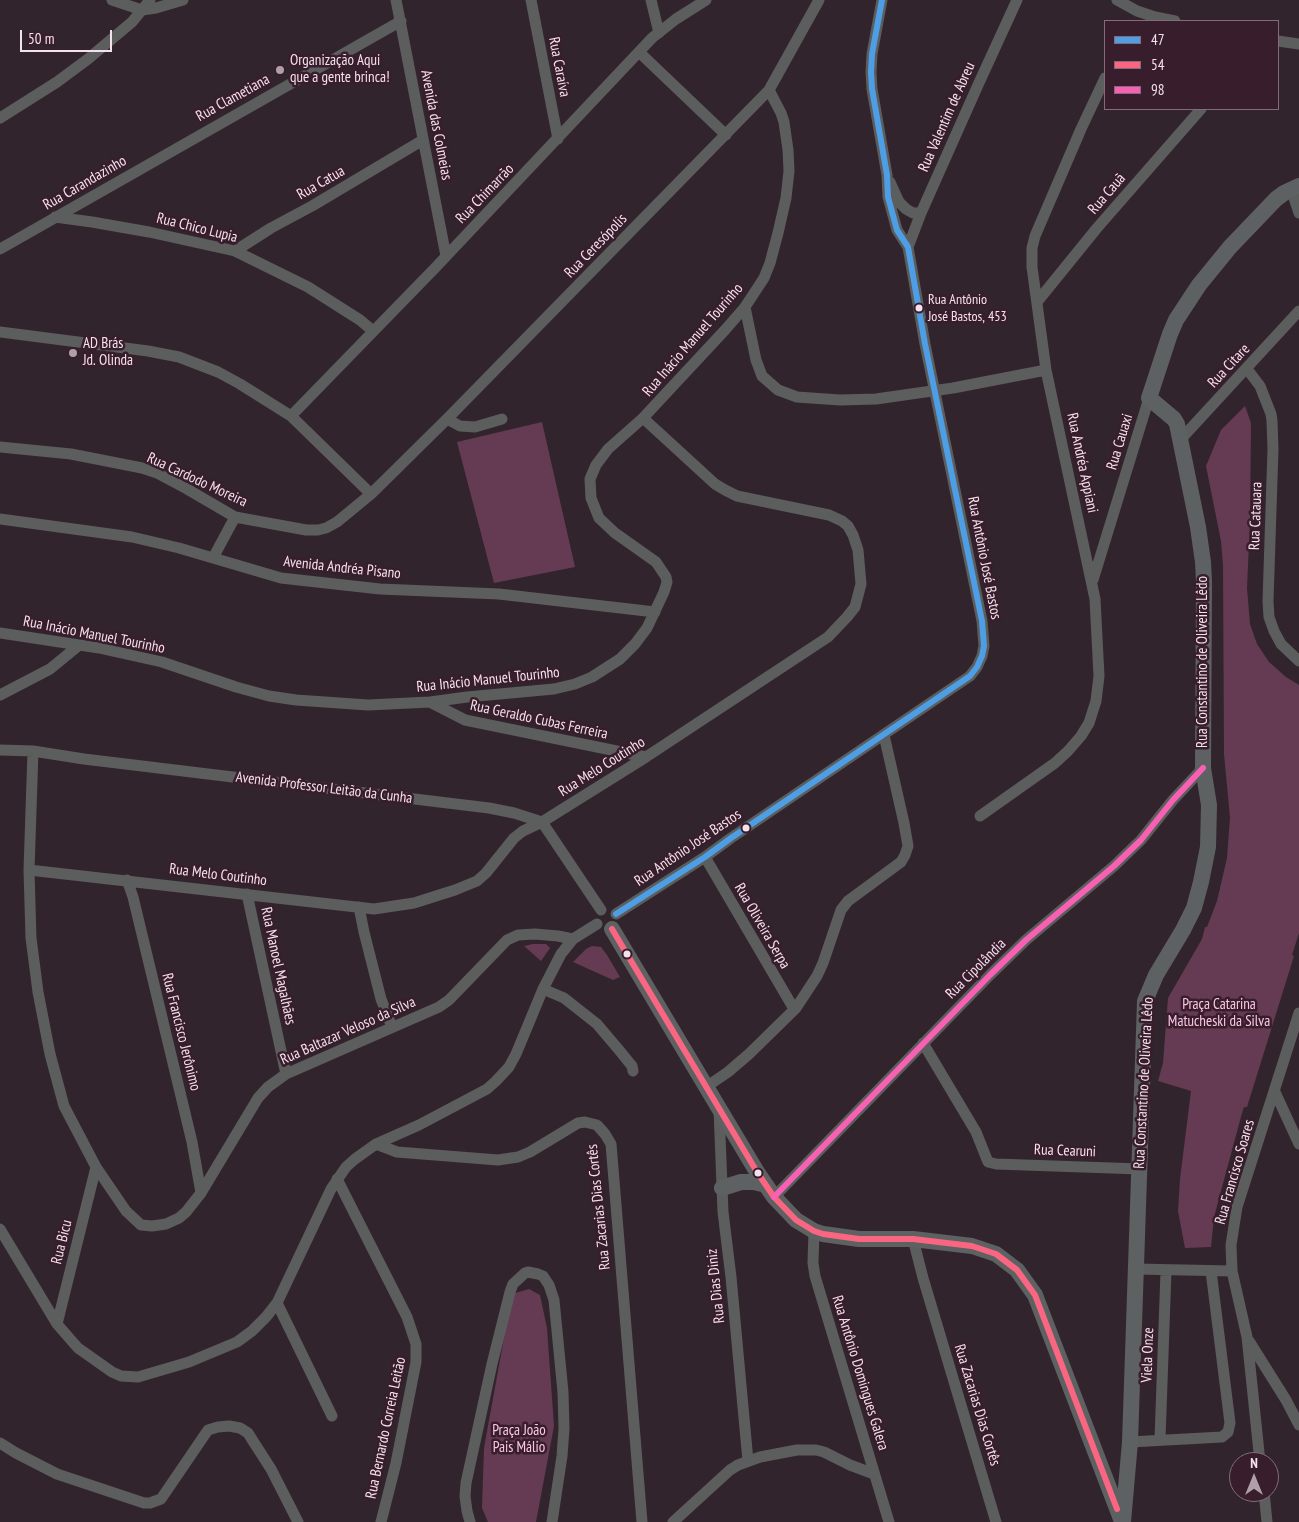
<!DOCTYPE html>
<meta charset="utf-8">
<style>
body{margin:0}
#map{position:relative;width:1299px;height:1522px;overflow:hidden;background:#32242c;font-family:"PT Sans Narrow",sans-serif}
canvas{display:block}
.legend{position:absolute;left:1104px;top:20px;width:175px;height:90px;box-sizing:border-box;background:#381e2d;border:1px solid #836c79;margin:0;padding:6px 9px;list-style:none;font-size:15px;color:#f4e1eb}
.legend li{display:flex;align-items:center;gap:10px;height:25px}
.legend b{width:25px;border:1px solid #836c79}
.north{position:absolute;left:1229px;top:1452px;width:50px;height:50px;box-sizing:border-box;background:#381e2d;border:1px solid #836c79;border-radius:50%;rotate:0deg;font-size:14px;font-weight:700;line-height:20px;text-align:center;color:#f4e1eb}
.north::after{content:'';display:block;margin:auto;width:18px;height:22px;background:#b09fa8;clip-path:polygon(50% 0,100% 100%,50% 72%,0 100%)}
.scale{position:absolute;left:20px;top:30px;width:92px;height:22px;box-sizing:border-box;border:2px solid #f4e1eb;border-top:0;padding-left:6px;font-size:15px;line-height:18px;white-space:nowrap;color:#f4e1eb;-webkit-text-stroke:4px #381e2d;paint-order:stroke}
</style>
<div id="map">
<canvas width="1299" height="1522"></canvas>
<ul class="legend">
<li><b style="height:6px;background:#4d9ee5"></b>47</li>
<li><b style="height:6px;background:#fa6682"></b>54</li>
<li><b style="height:6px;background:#f860b3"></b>98</li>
</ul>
<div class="north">N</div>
<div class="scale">50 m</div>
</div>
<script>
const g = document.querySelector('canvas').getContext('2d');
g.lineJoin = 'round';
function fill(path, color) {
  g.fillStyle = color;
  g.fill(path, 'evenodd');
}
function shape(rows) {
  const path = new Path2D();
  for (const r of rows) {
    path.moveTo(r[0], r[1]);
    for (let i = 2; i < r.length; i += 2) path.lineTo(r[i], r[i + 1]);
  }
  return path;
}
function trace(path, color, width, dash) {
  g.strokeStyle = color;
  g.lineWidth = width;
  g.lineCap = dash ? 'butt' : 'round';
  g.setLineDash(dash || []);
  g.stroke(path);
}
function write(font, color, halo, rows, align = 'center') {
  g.font = font + ' "PT Sans Narrow",sans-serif';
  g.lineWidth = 5;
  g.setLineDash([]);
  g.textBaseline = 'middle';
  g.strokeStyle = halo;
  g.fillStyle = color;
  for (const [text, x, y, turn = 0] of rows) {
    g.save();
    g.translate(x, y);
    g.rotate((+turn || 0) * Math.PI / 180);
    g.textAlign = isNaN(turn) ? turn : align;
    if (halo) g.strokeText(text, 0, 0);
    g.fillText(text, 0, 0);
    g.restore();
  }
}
const green = shape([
 [1245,406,1251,423,1250,520,1247,588,1250,624,1257,644,1269,662,1286,677,1299,685,1299,933,1292,955,1294,956,1247,1107,1244,1107,1242,1113,1214,1217,1211,1247,1185,1248,1178,1211,1180,1179,1191,1091,1158,1081,1163,1063,1168,998,1202,939,1205,927,1207,927,1217,901,1227,858,1230,818,1224,754,1223,565,1221,541,1206,466,1221,430],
 [542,422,575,567,494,583,457,442],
 [533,944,546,944,550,948,541,961,524,946],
 [592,946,601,947,607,955,620,977,613,980,573,962,586,949],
 [529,1289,540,1295,547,1328,554,1426,536,1522,488,1522,482,1508,484,1448,512,1294]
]);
const street = shape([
 [112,0,142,10,156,8,183,0],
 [396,0,446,256],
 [531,0,558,139],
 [651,0,659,33],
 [1117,0,1137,11,1155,17,1175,21],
 [1278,41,1299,44],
 [639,52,726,135],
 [0,118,57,82,88,59,132,22,150,0],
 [890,182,899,202,906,209,913,213,921,213],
 [1291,189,1299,213],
 [55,217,92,222,149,232,235,251,308,287,360,320,373,331],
 [908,247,921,213,978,85,1017,0],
 [0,249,401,21],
 [235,251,271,228,312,206,423,140],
 [1037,302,1097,228,1201,109],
 [745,307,756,360,762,376,778,390,797,397,840,400,876,399,953,388,1046,370],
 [0,332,148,351,179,357,218,372,240,384,291,416,371,494],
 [1247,369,1260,386,1271,414,1272,421,1273,449,1268,601,1269,617,1274,631,1281,644,1299,661],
 [291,416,435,268,652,38,676,19,706,0],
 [447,419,460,426,475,427,502,419],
 [1181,439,1299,311],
 [0,447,71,454,142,468,157,473,187,489,235,517,306,530,318,530,326,528,337,522,371,494,447,419,769,90,819,0],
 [0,519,132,537,179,548,281,578,380,589,499,594,655,612],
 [213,558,235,517],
 [1093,580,1149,398],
 [0,633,99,648,162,662,236,687,269,696,296,700,368,705,430,702,467,697,554,689,575,684,592,677,620,659,635,644,647,628,664,592,667,582,666,577,656,562,615,533,599,518,591,498,590,479,596,465,608,449,643,418,725,330,745,307,764,278,770,263,778,233,786,198,789,171,788,150,784,122,781,113,769,90],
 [0,695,50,669,78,646],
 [430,702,465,720,646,757],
 [0,750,33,751,84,759,489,808,514,813,542,822,601,910],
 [33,751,29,870,31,938,38,992,50,1054,64,1106,96,1167,126,1211,141,1225,152,1226,166,1224,179,1218,186,1212,201,1193,258,1098,268,1087,286,1074,439,1007,449,1000,507,940,518,935,535,934,558,936,573,939],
 [980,816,1055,763,1068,751,1081,736,1089,723,1096,701,1099,676,1095,599,1046,370,1032,267,1032,248,1035,236,1081,129,1105,78],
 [705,857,794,1009],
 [29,870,374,909,414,903,455,890,477,881,486,873,514,838,523,831,542,822,646,757,828,637,847,617,855,607,861,584,858,550,853,535,848,526,842,521,829,515,737,496,725,490,715,484,643,418],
 [127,880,133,897,192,1142,201,1193],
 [247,894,286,1074],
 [359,907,364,932,381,999,392,1027],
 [616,914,705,857,731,838,970,676,977,667,982,656,984,646,982,621,925,344,908,247,897,230,888,197,887,175,872,89,871,72,872,54,882,0],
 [543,989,564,998,597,1024,619,1050,632,1066,633,1071],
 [923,1043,976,1132,988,1162,996,1164,1140,1169],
 [706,1087,728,1072,749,1054,796,1008,817,976,823,963,841,910,848,901,901,862,905,855,908,846,904,823,884,735],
 [1275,1092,1299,1144],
 [719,1109,723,1212,731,1277,748,1461],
 [376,1144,397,1152,498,1160,518,1157,530,1152,578,1123,585,1122,597,1125,605,1134,611,1144,642,1522],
 [337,1179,407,1317,416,1344,416,1362,396,1463,381,1522],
 [774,1197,990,975,1026,940,1114,866,1141,840,1173,800,1203,768],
 [0,1229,57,1324,78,1348,112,1372,121,1376,138,1377,189,1362,237,1342,252,1331,266,1317,277,1303,331,1189,346,1167,355,1159,376,1144,419,1125,487,1089,496,1081,509,1067,516,1054,543,989,561,954,573,939,597,924],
 [814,1231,813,1263,815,1276,889,1522],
 [913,1239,923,1278,996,1522],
 [1136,1269,1232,1271],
 [277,1303,332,1416],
 [57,1324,96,1167],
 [1249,1341,1286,1400,1299,1425],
 [1160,1439,1166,1271],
 [1130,1442,1222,1437,1228,1432,1230,1423,1211,1271],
 [0,1443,16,1453,57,1474,144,1503,150,1503,161,1499,208,1430,218,1427,229,1426,240,1428,248,1433,253,1441,271,1469,298,1522],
 [1260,1462,1247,1337,1232,1271,1231,1245,1237,1207,1299,1013],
 [1264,1492,1267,1522],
 [470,1522,467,1511,465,1496,466,1483,492,1364,510,1292,513,1284,525,1273,528,1272,538,1274,543,1276,549,1285,554,1300,563,1392,564,1429,562,1456,552,1522],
 [673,1522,730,1470,738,1465,760,1457,797,1450,816,1450,824,1452,850,1465,874,1474]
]);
const secondary = shape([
 [612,929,757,1172,774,1197,796,1220,814,1231,823,1234,859,1239,913,1239,972,1246,996,1254,1017,1270,1035,1295,1121,1519],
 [722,1188,741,1182,754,1182,766,1185],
 [1123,1522,1130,1442,1145,1001,1156,975,1183,930,1194,908,1201,882,1208,847,1209,805,1203,768,1204,582,1203,562,1198,527,1177,424,1174,419,1149,398,1170,334,1176,320,1199,285,1230,247,1276,199,1284,193,1299,186]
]);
const bus1 = shape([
 [616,914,705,857,731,838,970,676,977,667,982,656,984,646,982,621,925,344,908,247,897,230,888,197,887,175,872,89,871,72,872,54,882,0]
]);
const bus2 = shape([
 [612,929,757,1172,774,1197,796,1220,814,1231,823,1234,859,1239,913,1239,972,1246,996,1254,1017,1270,1035,1295,1117,1509]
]);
const bus3 = shape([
 [774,1197,990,975,1026,940,1114,866,1141,840,1173,800,1203,768]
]);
const markers = [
 [280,70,5,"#b09fa8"],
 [919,308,4.5,"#f4e1eb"],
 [73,353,5,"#b09fa8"],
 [746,828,4.5,"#f4e1eb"],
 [627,954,4.5,"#f4e1eb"],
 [758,1173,4.5,"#f4e1eb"]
];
const busNames = [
 ["Rua Antônio",928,300],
 ["José Bastos, 453",928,317]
];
const poiNames = [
 ["Organização Aqui",290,61],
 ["que a gente brinca!",290,78],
 ["AD Brás",83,344],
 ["Jd. Olinda",83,361]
];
const streetNames = [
 ["Rua Caraíva",559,67,79],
 ["Rua Clametiana",233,98,-29],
 ["Rua Valentim de Abreu",947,117,-66],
 ["Avenida das Colmeias",436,125,79],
 ["Rua Carandazinho",85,183,-30],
 ["Rua Catua",321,183,-30],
 ["Rua Chimarrão",485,194,-46],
 ["Rua Cauã",1107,194,-49],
 ["Rua Chico Lupia",197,228,14],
 ["Rua Ceresópolis",596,246,-46],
 ["Rua Inácio Manuel Tourinho",693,340,-49],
 ["Rua Citare",1229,366,-47],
 ["Rua Cauaxi",1120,442,-73],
 ["Rua Andréa Appiani",1082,463,78],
 ["Rua Cardodo Moreira",197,480,25],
 ["Rua Catauara",1256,516,-88],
 ["Rua Antônio José Bastos",984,558,79],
 ["Avenida Andréa Pisano",342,568,6],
 ["Rua Inácio Manuel Tourinho",94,635,11],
 ["Rua Constantino de Oliveira Lêdo",1203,662,-90],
 ["Rua Inácio Manuel Tourinho",488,680,-6],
 ["Rua Geraldo Cubas Ferreira",539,720,12],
 ["Rua Melo Coutinho",602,767,-32],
 ["Avenida Professor Leitão da Cunha",324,788,7],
 ["Rua Antônio José Bastos",688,848,-34],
 ["Rua Melo Coutinho",218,875,7],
 ["Rua Oliveira Serpa",762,926,60],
 ["Rua Manoel Magalhães",278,966,78],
 ["Rua Cipolândia",976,969,-45],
 ["Rua Baltazar Veloso da Silva",348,1031,-24],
 ["Rua Francisco Jerônimo",181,1032,76],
 ["Rua Constantino de Oliveira Lêdo",1144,1083,-87],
 ["Rua Cearuni",1065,1151,2],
 ["Rua Francisco Soares",1235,1172,-74],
 ["Rua Zacarias Dias Cortês",599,1207,-96],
 ["Rua Bicu",62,1242,-76],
 ["Rua Dias Diniz",716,1286,-96],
 ["Viela Onze",1148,1355,-88],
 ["Rua Antônio Domingues Galera",860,1373,73],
 ["Rua Zacarias Dias Cortês",977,1405,73],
 ["Rua Bernardo Correia Leitão",386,1428,-78]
];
const parkNames = [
 ["Praça Catarina",1219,1005],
 ["Matucheski da Silva",1219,1022],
 ["Praça João",519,1431],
 ["Pais Málio",519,1448]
];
fill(green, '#653b53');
trace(street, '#5c5d5d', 11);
trace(secondary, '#5d6162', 16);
trace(bus1, '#4d9ee5', 6);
trace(bus2, '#fa6682', 6);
trace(bus3, '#f860b3', 6);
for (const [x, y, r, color] of markers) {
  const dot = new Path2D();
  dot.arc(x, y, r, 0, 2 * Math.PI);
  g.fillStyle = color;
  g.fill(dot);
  trace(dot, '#381e2d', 2);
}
write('14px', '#f4e1eb', '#381e2d', busNames, 'left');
write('15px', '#f4e1eb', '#381e2d', poiNames, 'left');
write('15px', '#f4e1eb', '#381e2d', streetNames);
write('15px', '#fdc7e4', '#381e2d', parkNames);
</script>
